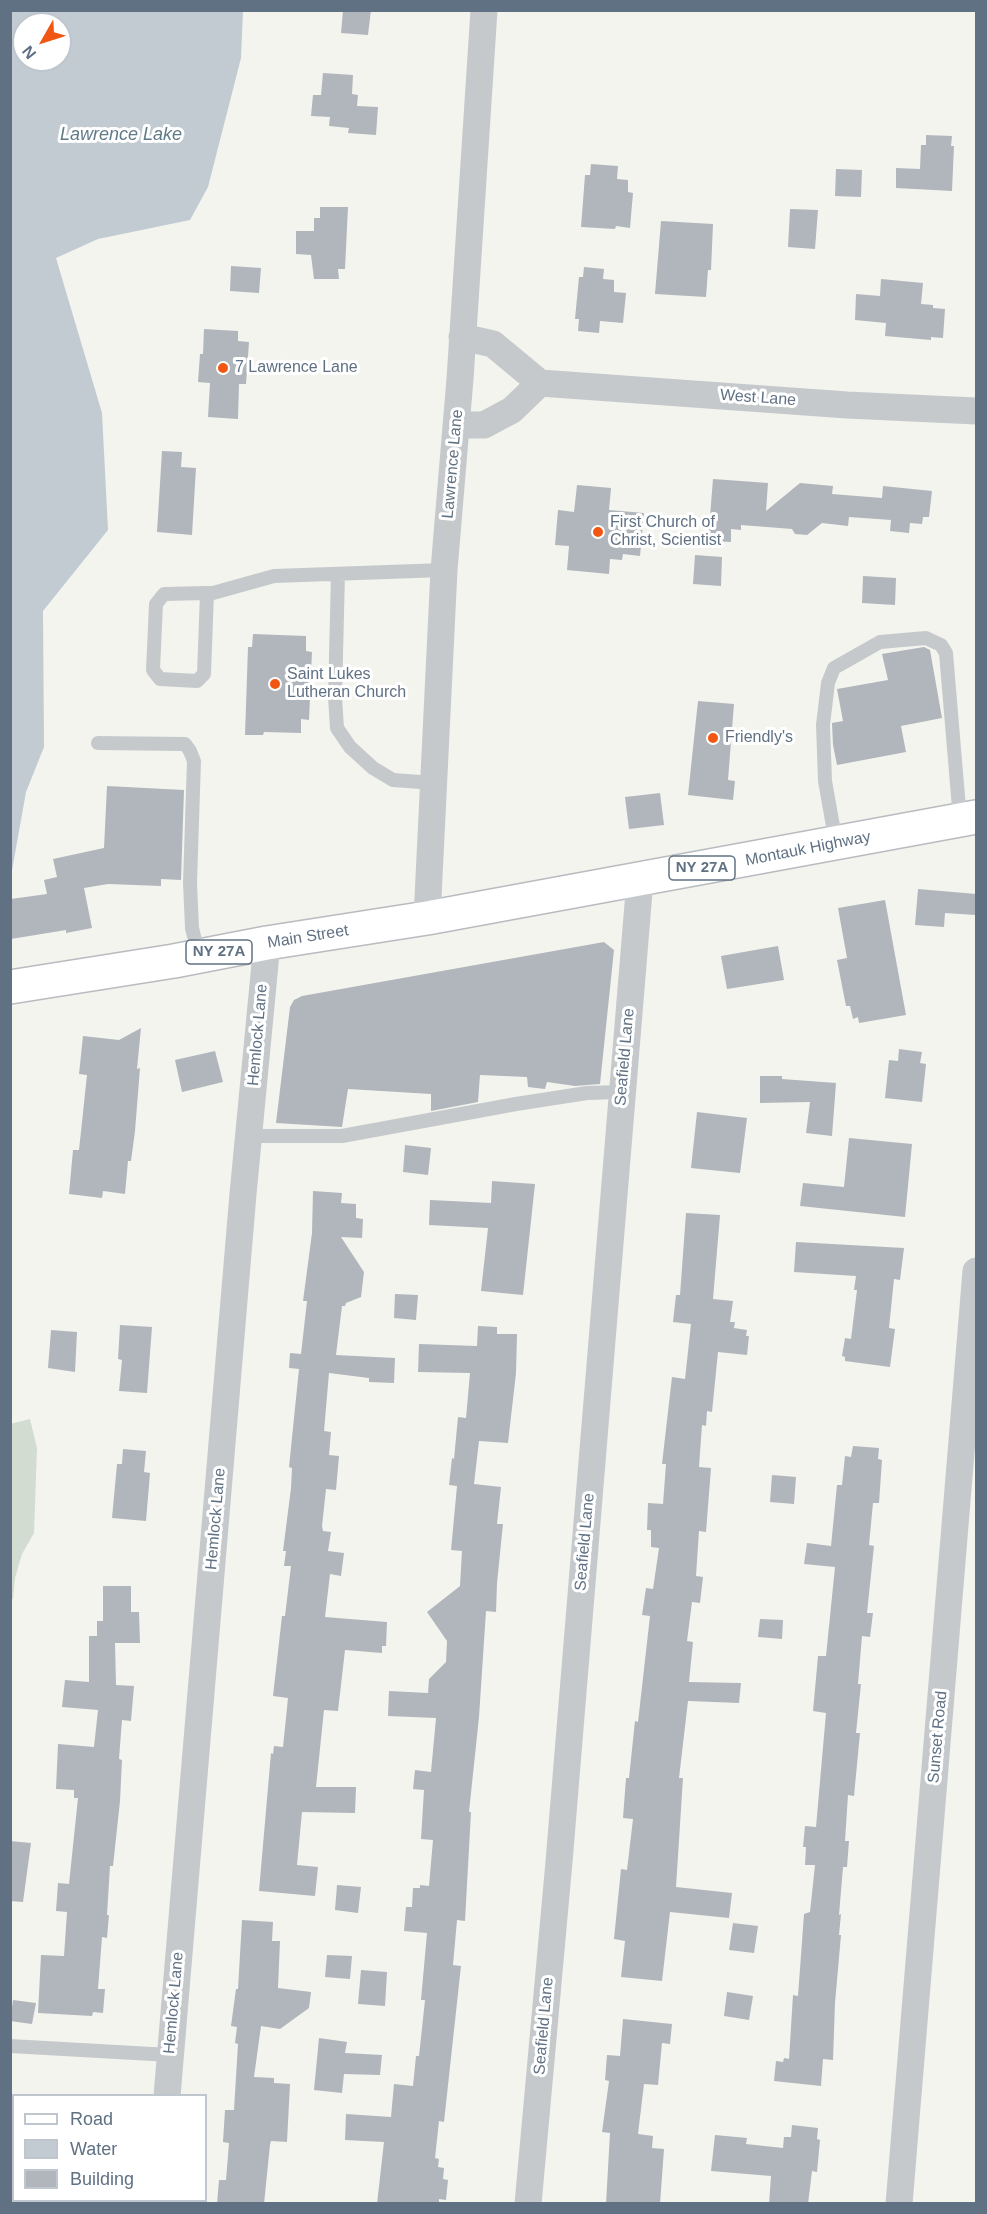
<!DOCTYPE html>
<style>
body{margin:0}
#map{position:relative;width:987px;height:2214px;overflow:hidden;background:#f4f4ef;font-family:Helvetica,sans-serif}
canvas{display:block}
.frame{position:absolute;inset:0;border:12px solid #607183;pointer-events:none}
.legend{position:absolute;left:12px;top:2094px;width:195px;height:108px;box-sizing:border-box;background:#fff;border:2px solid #bfc6cd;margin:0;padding:8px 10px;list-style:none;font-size:18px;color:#607183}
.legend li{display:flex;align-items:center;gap:12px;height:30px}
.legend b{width:30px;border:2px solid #bfc6cd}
.north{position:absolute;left:12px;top:12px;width:60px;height:60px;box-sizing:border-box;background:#fff;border:2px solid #bfc6cd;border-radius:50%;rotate:231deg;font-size:16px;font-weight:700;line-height:24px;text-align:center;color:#607183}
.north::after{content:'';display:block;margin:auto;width:21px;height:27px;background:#f15712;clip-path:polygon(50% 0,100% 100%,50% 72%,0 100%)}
</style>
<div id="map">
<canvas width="987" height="2214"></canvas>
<div class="frame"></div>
<ul class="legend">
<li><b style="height:8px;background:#fff"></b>Road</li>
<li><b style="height:16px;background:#c2cbd1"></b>Water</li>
<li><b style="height:16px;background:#b0b6bc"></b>Building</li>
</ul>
<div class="north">N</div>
</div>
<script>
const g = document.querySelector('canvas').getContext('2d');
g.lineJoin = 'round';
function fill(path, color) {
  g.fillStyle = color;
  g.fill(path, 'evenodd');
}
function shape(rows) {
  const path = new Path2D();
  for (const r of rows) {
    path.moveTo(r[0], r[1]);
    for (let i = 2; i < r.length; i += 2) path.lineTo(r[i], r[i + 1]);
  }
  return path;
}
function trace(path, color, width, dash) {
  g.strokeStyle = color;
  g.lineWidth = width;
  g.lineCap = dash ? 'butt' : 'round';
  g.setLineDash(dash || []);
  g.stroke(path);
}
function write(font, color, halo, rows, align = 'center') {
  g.font = font + ' Helvetica,sans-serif';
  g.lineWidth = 6;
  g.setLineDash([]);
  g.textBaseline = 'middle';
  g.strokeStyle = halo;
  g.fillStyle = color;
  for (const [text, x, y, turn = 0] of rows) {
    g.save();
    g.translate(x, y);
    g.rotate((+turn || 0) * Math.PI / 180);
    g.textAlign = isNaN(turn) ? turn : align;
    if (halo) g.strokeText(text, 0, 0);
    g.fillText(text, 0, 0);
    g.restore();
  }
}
const green = shape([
 [30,1419,37,1448,34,1533,22,1554,15,1578,13,1600,10,1596,10,1424]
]);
const water = shape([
 [11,10,243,11,241,58,208,187,190,220,98,239,56,258,102,413,108,530,43,611,44,747,26,792,11,876],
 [24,24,60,24,60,60,24,60]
]);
const building = shape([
 [343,10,371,10,368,35,341,33],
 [323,73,353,75,352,94,358,95,357,106,378,107,376,135,348,133,349,128,329,126,330,117,311,116,313,95,321,95],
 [926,135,952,136,951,146,954,146,952,191,896,188,896,168,920,169,921,145,926,145],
 [591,164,618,166,617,179,628,180,628,192,633,193,630,228,616,226,615,229,581,227,585,175,590,175],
 [836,169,862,170,861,197,835,196],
 [320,207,348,207,345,269,338,269,339,279,314,279,311,255,296,254,296,231,314,231,314,218,320,218],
 [790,209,818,210,815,249,788,247],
 [661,221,713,224,711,270,708,270,706,297,655,294],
 [231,266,261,268,259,293,230,291],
 [584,267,604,269,603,279,614,280,614,292,626,293,623,323,600,321,599,333,578,331,579,319,575,319,579,277,583,277],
 [881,279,923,283,921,304,933,305,933,308,945,309,943,338,931,337,931,340,885,336,886,323,855,320,856,294,880,296],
 [204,329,238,331,238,341,249,342,246,384,239,384,238,419,208,417,210,383,198,382,200,354,203,354],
 [162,451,182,452,181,467,196,468,192,535,157,532],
 [713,479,768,483,766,511,800,483,833,486,832,494,882,498,883,486,932,491,929,517,923,517,922,524,910,523,909,533,890,531,891,520,849,517,848,526,822,523,807,535,795,534,792,529,741,525,741,530,731,529,731,542,708,541],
 [577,485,611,488,609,510,644,513,640,556,623,554,622,560,610,559,609,574,567,570,569,546,555,545,558,510,574,512],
 [695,555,722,557,721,586,693,584],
 [863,576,896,578,895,605,862,603],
 [253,634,306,636,306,651,312,652,309,720,301,719,301,733,264,732,263,735,245,735,248,647,252,647],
 [924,647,930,650,942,718,901,726,906,752,837,765,833,745,832,723,843,721,837,689,888,680,882,654],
 [698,701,734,704,728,780,735,781,733,800,688,795],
 [107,786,184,790,181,880,161,879,161,886,108,884,84,888,92,928,66,933,66,930,11,939,11,899,47,894,44,880,57,877,53,859,104,848],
 [660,793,664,825,629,829,625,797],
 [918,889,976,894,976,915,945,913,944,927,915,925],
 [885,900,906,1015,859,1023,858,1017,853,1019,850,1006,846,1006,837,960,847,958,838,908],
 [604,942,614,950,600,1084,575,1086,547,1082,545,1089,528,1087,527,1077,480,1075,478,1102,431,1111,431,1094,348,1089,342,1127,276,1123,290,1007,294,1000,302,996],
 [778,946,784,980,727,989,721,956],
 [141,1028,137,1069,140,1068,135,1131,131,1161,128,1161,125,1194,103,1191,102,1198,69,1194,73,1150,79,1150,87,1075,79,1074,83,1036,119,1040],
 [899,1049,922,1052,920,1063,926,1064,922,1102,885,1098,889,1060,898,1061],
 [215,1051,223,1082,182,1092,175,1060],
 [760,1076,782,1076,782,1079,836,1083,832,1136,806,1133,810,1102,760,1103],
 [697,1112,747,1118,740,1173,691,1168],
 [849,1138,912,1144,905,1217,800,1206,803,1183,844,1187],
 [405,1145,431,1148,428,1175,403,1172],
 [492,1181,535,1184,523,1295,481,1291,488,1228,429,1225,430,1200,491,1203],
 [313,1191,342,1193,341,1203,356,1204,356,1218,363,1219,362,1238,341,1237,364,1272,361,1297,346,1303,345,1306,342,1306,336,1355,395,1358,394,1383,369,1382,369,1378,329,1373,324,1431,331,1432,329,1455,339,1456,336,1490,326,1489,322,1526,323,1531,331,1532,328,1551,344,1553,341,1576,330,1574,325,1617,387,1622,386,1646,382,1646,382,1653,345,1650,338,1711,324,1710,316,1787,356,1787,355,1813,302,1812,297,1865,318,1867,315,1896,259,1891,271,1753,273,1754,274,1746,283,1747,288,1698,273,1696,282,1616,285,1616,291,1566,284,1566,286,1551,283,1551,291,1488,292,1468,289,1467,299,1369,289,1368,290,1353,301,1354,307,1301,303,1301,312,1233],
 [686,1213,720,1215,713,1299,733,1301,730,1322,735,1322,734,1328,747,1330,746,1336,749,1336,747,1355,718,1352,712,1412,707,1411,706,1426,702,1425,699,1467,711,1468,706,1532,699,1531,696,1576,703,1577,700,1603,692,1602,687,1641,693,1642,689,1682,741,1683,739,1703,688,1701,679,1778,683,1778,676,1887,732,1893,729,1918,670,1912,662,1981,621,1977,625,1941,614,1939,621,1869,627,1870,633,1819,623,1818,626,1778,629,1778,635,1721,638,1722,650,1616,642,1615,646,1588,653,1589,659,1548,651,1547,651,1530,647,1530,648,1503,663,1504,666,1464,662,1464,672,1377,685,1379,691,1324,673,1322,676,1295,680,1295],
 [796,1242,904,1248,900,1280,894,1279,889,1328,895,1329,890,1367,845,1361,845,1357,842,1356,845,1338,851,1339,857,1290,854,1290,856,1276,794,1272],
 [395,1294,418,1295,416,1320,394,1318],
 [120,1325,152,1327,147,1393,119,1391,122,1360,118,1359],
 [478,1326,497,1327,497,1334,517,1334,516,1373,508,1443,479,1441,474,1484,501,1487,497,1524,503,1524,497,1583,496,1612,486,1611,479,1717,469,1812,471,1812,465,1921,457,1920,453,1965,461,1966,444,2122,439,2121,435,2158,439,2159,438,2167,444,2168,443,2179,448,2180,446,2200,439,2199,439,2204,377,2204,384,2142,345,2140,346,2114,391,2117,394,2084,413,2086,416,2056,419,2056,425,2000,421,2000,427,1933,404,1931,406,1907,412,1907,413,1888,420,1888,420,1885,429,1886,433,1840,421,1839,424,1790,413,1789,415,1770,431,1772,436,1718,388,1716,389,1691,428,1693,429,1679,446,1662,447,1641,427,1612,460,1586,462,1551,451,1550,457,1486,449,1485,452,1458,454,1459,458,1417,466,1418,470,1373,418,1372,419,1344,477,1346],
 [51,1330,77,1332,75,1372,48,1368],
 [853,1446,879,1448,878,1459,882,1460,879,1503,873,1503,869,1545,874,1546,867,1613,873,1613,870,1637,862,1636,858,1684,861,1684,856,1733,860,1733,854,1796,848,1795,845,1841,849,1841,847,1867,843,1867,839,1915,841,1914,839,1935,841,1935,835,2003,833,2060,823,2059,821,2086,774,2081,776,2061,783,2062,784,2058,789,2059,793,1995,798,1996,804,1914,810,1912,815,1865,805,1865,806,1847,803,1847,805,1826,816,1827,826,1713,813,1711,818,1656,826,1656,835,1567,804,1564,807,1543,831,1546,837,1485,842,1485,845,1456,851,1457],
 [123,1449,146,1451,144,1472,150,1473,146,1521,112,1518,117,1464,122,1464],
 [772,1475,796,1477,794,1504,770,1502],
 [103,1586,131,1586,131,1612,139,1612,140,1643,115,1643,116,1685,134,1686,131,1721,122,1720,119,1759,122,1760,120,1801,113,1866,110,1866,107,1915,109,1915,107,1938,102,1937,98,1989,105,1989,103,2013,93,2012,92,2016,38,2013,41,1955,64,1956,67,1912,56,1911,58,1883,69,1884,78,1798,74,1798,74,1790,56,1789,58,1744,94,1747,98,1710,62,1707,65,1680,89,1682,89,1636,97,1636,97,1621,103,1621],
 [760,1619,783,1620,782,1639,758,1637],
 [10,1841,31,1843,23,1902,10,1901],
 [337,1885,361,1887,358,1913,335,1910],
 [242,1920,273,1922,272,1941,280,1941,278,1988,311,1992,309,2008,280,2029,261,2026,254,2077,274,2078,274,2083,290,2084,287,2142,271,2141,270,2145,264,2204,217,2204,219,2180,226,2180,229,2143,223,2142,225,2110,234,2110,238,2044,235,2043,237,2027,231,2026,236,1989,238,1989],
 [733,1923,758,1926,754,1953,729,1950],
 [327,1955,352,1956,350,1979,325,1977],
 [361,1970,387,1972,385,2006,358,2004],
 [727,1992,753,1996,749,2020,724,2016],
 [13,2000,36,2003,32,2024,10,2021],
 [623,2019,672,2024,670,2044,662,2043,658,2085,644,2084,638,2134,653,2136,652,2148,664,2149,660,2204,606,2204,610,2133,602,2132,609,2081,605,2080,607,2055,620,2056],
 [319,2038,347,2042,345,2053,382,2055,380,2075,344,2074,342,2093,314,2090],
 [792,2125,818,2128,817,2139,820,2140,817,2172,812,2171,808,2204,769,2204,771,2176,711,2171,715,2135,747,2138,746,2144,783,2148,784,2137,791,2137]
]);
const lane = shape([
 [338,574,335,697,337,728,350,747,373,768,393,780,434,783],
 [207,593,204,674,197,681,160,679,153,670,156,604,164,594,207,593,213,593,274,576,444,570],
 [98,743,185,744,190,751,194,761,190,883,192,928,199,956],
 [836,843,825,781,823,725,828,683,834,668,880,642,926,638,941,645,946,653,960,820],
 [248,1136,342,1136,516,1104,587,1093,622,1092],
 [10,2046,170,2055]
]);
const street = shape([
 [462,337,493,344,540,383,847,405,976,411],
 [456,425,484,425,512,410,540,383],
 [427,918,444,570,460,379,484,10],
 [167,2096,243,1194,267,943],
 [157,2204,158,2200],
 [528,2204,559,1862,640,880],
 [899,2204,976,1271]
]);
const primary = shape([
 [10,987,174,961,267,943,427,918,976,817]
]);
const markers = [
 [223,368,6,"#f15712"],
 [598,532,6,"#f15712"],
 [275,684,6,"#f15712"],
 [713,738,6,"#f15712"]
];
const shields = [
 [702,868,66],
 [219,952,66]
];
const shieldNames = [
 ["NY 27A",702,868],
 ["NY 27A",219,952]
];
const poiNames = [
 ["7 Lawrence Lane",235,368],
 ["First Church of",610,523],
 ["Christ, Scientist",610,541],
 ["Saint Lukes",287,675],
 ["Lutheran Church",287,693],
 ["Friendly's",725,738]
];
const streetNames = [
 ["West Lane",758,398,4],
 ["Lawrence Lane",453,464,-85],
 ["Montauk Highway",808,849,-11],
 ["Main Street",308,937,-9],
 ["Hemlock Lane",258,1035,-85],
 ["Seafield Lane",625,1057,-85],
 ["Hemlock Lane",216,1519,-85],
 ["Seafield Lane",585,1542,-85],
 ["Sunset Road",938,1737,-85],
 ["Hemlock Lane",174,2003,-85],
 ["Seafield Lane",544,2026,-85]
];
const waterNames = [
 ["Lawrence Lake",121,135]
];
fill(green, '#d3dcd0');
fill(water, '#c2cbd1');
fill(building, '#b0b6bc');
trace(primary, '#b8bbbf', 36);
trace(lane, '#c6c9cc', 14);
trace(street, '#c6c9cc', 27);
trace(primary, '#fff', 33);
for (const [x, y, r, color] of markers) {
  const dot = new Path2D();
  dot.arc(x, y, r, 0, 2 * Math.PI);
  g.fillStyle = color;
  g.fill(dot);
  trace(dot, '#fff', 2);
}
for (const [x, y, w] of shields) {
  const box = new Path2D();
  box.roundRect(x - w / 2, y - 12, w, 24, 4.5);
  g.fillStyle = '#fff';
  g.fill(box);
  trace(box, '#607183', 1.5);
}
write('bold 15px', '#607183', null, shieldNames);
write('16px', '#607183', '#fff', poiNames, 'left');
write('16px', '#607183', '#fff', streetNames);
write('italic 18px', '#607a88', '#fff', waterNames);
</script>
